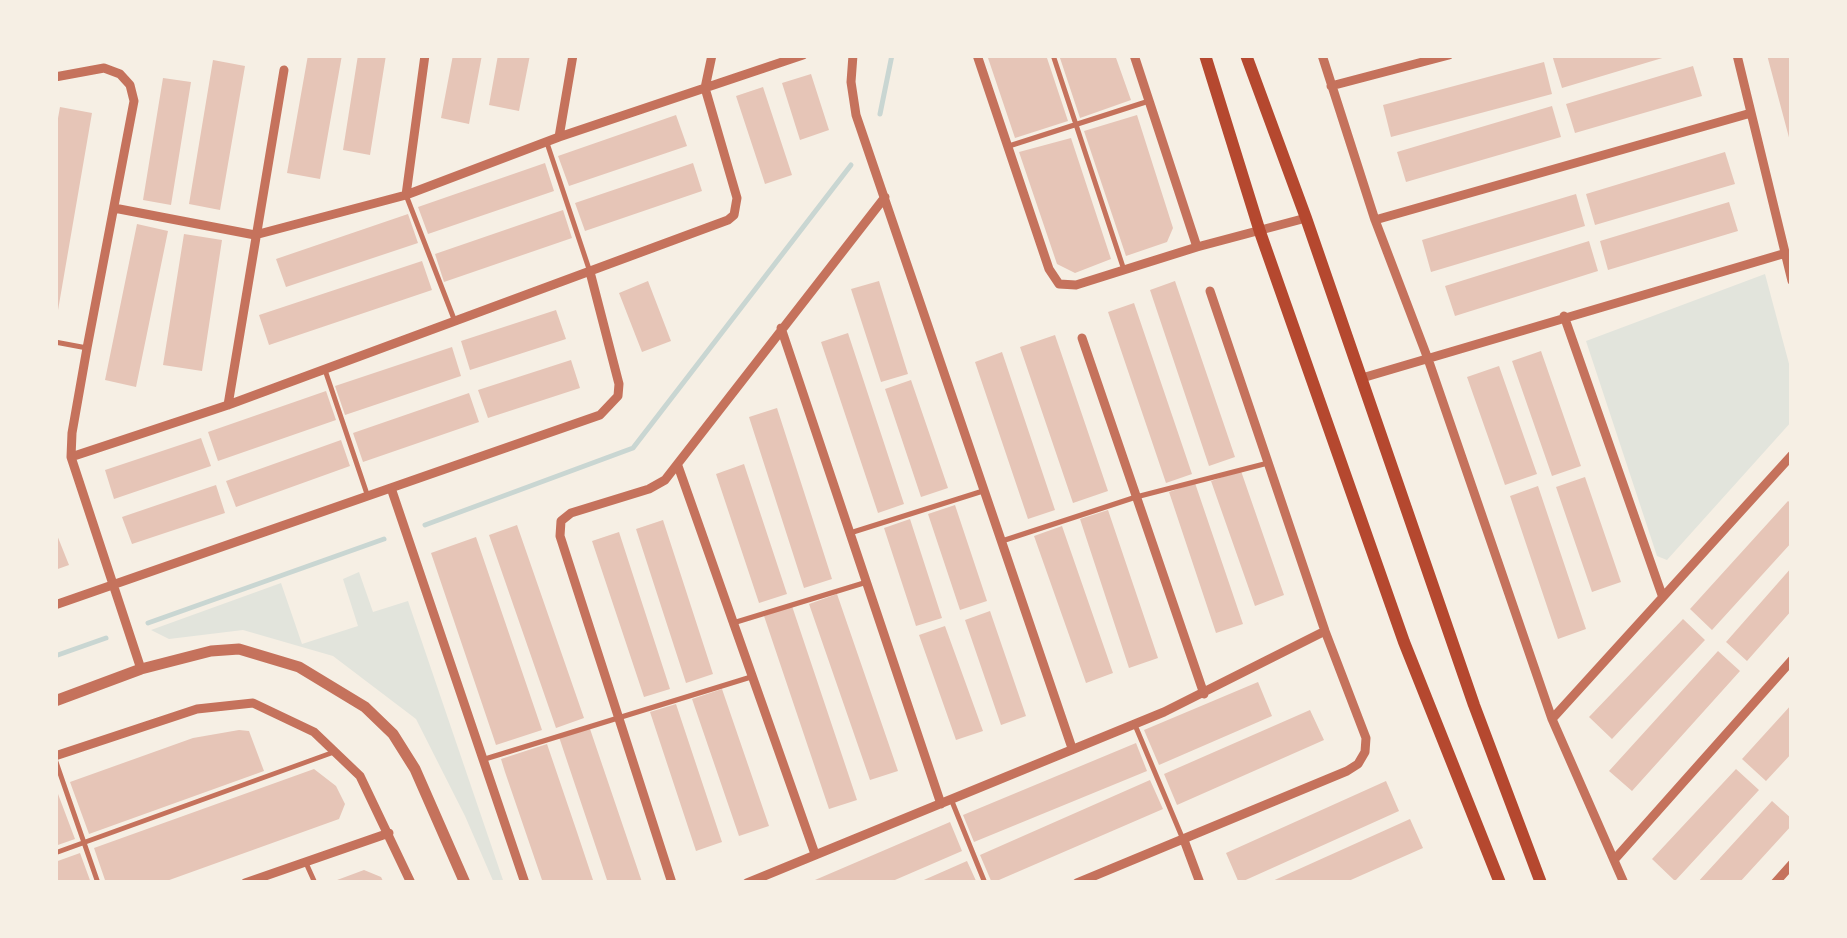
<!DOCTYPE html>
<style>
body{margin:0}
#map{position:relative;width:1847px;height:938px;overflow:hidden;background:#f6efe4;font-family:"Archivo Narrow",sans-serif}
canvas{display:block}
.frame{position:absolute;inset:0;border:58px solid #f6efe4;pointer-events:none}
</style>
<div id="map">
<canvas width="1847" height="938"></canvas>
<div class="frame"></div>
</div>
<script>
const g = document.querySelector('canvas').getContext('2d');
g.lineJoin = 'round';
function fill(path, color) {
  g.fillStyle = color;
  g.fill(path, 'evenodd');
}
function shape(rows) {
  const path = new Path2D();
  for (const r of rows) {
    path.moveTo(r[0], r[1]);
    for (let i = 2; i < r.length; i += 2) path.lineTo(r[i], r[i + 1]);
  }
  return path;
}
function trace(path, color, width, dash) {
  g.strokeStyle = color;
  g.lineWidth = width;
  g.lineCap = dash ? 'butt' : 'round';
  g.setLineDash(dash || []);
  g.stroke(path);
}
const green = shape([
 [1765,274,1792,375,1792,421,1667,560,1657,556,1586,341],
 [359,572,373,612,408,601,504,883,494,883,465,816,416,719,333,656,243,630,169,639,151,630,281,583,302,644,358,626,343,579]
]);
const stream = shape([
 [880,114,892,55],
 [425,525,633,448,851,165],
 [148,623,384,539],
 [55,656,106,638]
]);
const building = shape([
 [308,55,342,55,320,179,287,173],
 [358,55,386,55,370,155,343,150],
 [453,55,482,55,469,124,441,118],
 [498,55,530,55,519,111,489,105],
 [987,55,1046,55,1068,121,1015,138],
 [1059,55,1115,55,1131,100,1080,118],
 [1552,55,1669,55,1669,56,1562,88],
 [1767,55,1792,55,1792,145,1791,145],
 [213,60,245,66,220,210,189,204],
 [1544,62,1552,94,1391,137,1383,105],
 [1693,66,1702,96,1575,133,1566,104],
 [811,74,829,130,800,140,782,83],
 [163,78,191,82,171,205,143,200],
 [763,87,792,175,765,184,736,96],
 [1552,106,1561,137,1406,182,1397,152],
 [60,107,92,113,57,316,55,135],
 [676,115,687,146,569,186,558,156],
 [1137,115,1173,228,1167,242,1126,256,1084,131],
 [1071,138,1111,259,1075,273,1057,264,1019,152],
 [1725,152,1735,184,1595,225,1586,194],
 [545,163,554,191,428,234,418,207],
 [693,163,702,191,585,231,575,203],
 [1576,194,1585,226,1431,272,1422,240],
 [1729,202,1738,231,1608,270,1600,241],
 [563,210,572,238,444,282,435,254],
 [408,214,418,243,286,287,276,259],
 [137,224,168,231,136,387,105,380],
 [184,234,222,240,202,371,163,365],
 [1589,241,1598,271,1455,316,1445,286],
 [422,261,432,290,269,345,259,315],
 [648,281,671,341,642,352,619,293],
 [879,281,908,374,881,382,851,289],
 [1175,281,1235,457,1209,466,1150,290],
 [1134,303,1192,474,1166,483,1108,312],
 [556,310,566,339,470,370,461,341],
 [848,333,904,504,878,513,821,342],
 [1055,335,1108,491,1073,503,1020,347],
 [452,347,461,376,345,415,335,386],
 [1541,351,1581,466,1552,476,1512,361],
 [1002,352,1055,510,1028,519,975,362],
 [571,360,580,388,488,418,478,390],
 [1499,366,1537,474,1505,485,1467,377],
 [911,380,948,488,921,497,885,389],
 [326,391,336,420,218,461,208,432],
 [469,393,479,422,363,462,353,433],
 [777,408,832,579,804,588,749,417],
 [201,438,211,466,114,499,105,470],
 [341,440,350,466,236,507,226,481],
 [744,464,787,594,759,603,716,474],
 [1241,471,1284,595,1255,606,1211,481],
 [1585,477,1621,582,1592,592,1556,487],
 [1195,483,1243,624,1216,633,1169,492],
 [216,485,225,513,132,544,122,517],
 [1538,486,1586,629,1558,639,1510,496],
 [1788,501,1792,504,1792,542,1712,630,1690,609],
 [955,505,987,601,960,610,928,514],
 [1108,510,1158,658,1129,668,1080,519],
 [910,519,942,618,916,626,884,528],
 [663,520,713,674,686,683,636,529],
 [517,525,584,718,556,728,489,535],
 [1062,526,1113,673,1086,683,1034,536],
 [55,530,69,565,55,570],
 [619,532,670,689,644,697,592,541],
 [476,537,542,730,496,745,431,553],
 [1792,567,1792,610,1747,661,1726,642],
 [837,594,898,771,870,780,809,604],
 [792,606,857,800,829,809,764,616],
 [990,611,1026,716,1001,725,965,620],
 [1683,619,1705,640,1612,739,1589,717],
 [945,626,983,731,956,740,919,635],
 [1718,651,1740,671,1632,791,1609,771],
 [1258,682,1272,716,1159,765,1144,730],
 [722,689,769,826,739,836,692,699],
 [676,704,722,842,696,851,650,712],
 [1792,704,1792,753,1766,781,1742,759],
 [1310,710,1324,740,1177,805,1164,774],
 [589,726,642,882,639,883,608,883,559,737],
 [239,730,249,731,264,771,89,834,70,782,193,738],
 [1136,743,1147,771,974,842,963,815],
 [547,744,577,832,594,883,543,883,505,772,501,759],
 [314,769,336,786,345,804,339,819,161,883,106,883,94,848],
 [1736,769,1759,790,1675,881,1652,859],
 [1150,780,1163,809,992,883,980,855],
 [1386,781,1399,811,1239,883,1226,853],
 [55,786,75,839,55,846],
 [1772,801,1792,819,1792,825,1739,883,1697,883],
 [1410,819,1423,848,1344,883,1268,883],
 [950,822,962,851,888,883,808,883],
 [80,853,91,883,55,883,55,862],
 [967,861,977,883,917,883],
 [364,870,381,877,384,883,329,883]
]);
const service = shape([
 [1053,55,1124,270],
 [547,143,589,269],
 [1009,146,1149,101],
 [406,195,454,319],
 [55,342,87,348],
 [325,370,367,494],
 [850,533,983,491],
 [1002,541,1136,497,1268,463],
 [733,623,867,582],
 [1135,725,1182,837],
 [55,759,98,883],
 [485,759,751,677],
 [951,799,985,883],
 [55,853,334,752],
 [306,863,315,883]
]);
const minor = shape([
 [853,55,851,82,856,115,1072,748],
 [977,55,1049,269,1059,284,1076,285,1197,247,1306,218],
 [1134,55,1197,247],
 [1322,55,1375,220,1428,359,1552,719,1624,883],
 [1737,55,1792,281],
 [55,77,104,68,120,74,130,85,134,101,87,348,72,433,71,457,141,669],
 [1331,86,1449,55],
 [559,137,573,55],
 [406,195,425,55],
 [114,208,255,235,406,195,559,137,803,55],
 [1375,220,1751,113],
 [1564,316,1662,595],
 [781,328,941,804],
 [1082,338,1204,694],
 [1362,378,1786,253],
 [228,405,284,70],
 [71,457,228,405,728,220,734,215,737,198,705,88,712,55],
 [678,466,815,854],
 [391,488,525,883],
 [55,605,600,415,618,396,619,384,590,272],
 [1552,719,1792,455],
 [55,756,197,709,253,703,314,732,360,776,411,883],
 [1184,840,1200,883],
 [1614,860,1792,660],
 [245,883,389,833],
 [672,883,560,536,561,521,571,513,649,489,665,480,885,197],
 [747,883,1164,712,1325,631],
 [1077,883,1347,771,1358,764,1365,752,1366,738,1325,631,1210,291],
 [1775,883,1792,864]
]);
const tertiary = shape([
 [55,701,141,669,211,651,239,649,299,667,365,707,393,734,415,769,465,883]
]);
const secondary = shape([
 [1205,55,1260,232,1404,642,1500,883],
 [1246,55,1306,218,1474,705,1541,883]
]);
fill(green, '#e2e4dc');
trace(stream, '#c9d6d2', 5);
fill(building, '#e6c5b7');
trace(service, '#c5725c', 5);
trace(minor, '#c5725c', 9);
trace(tertiary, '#c5725c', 11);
trace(secondary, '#b5482f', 12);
</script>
